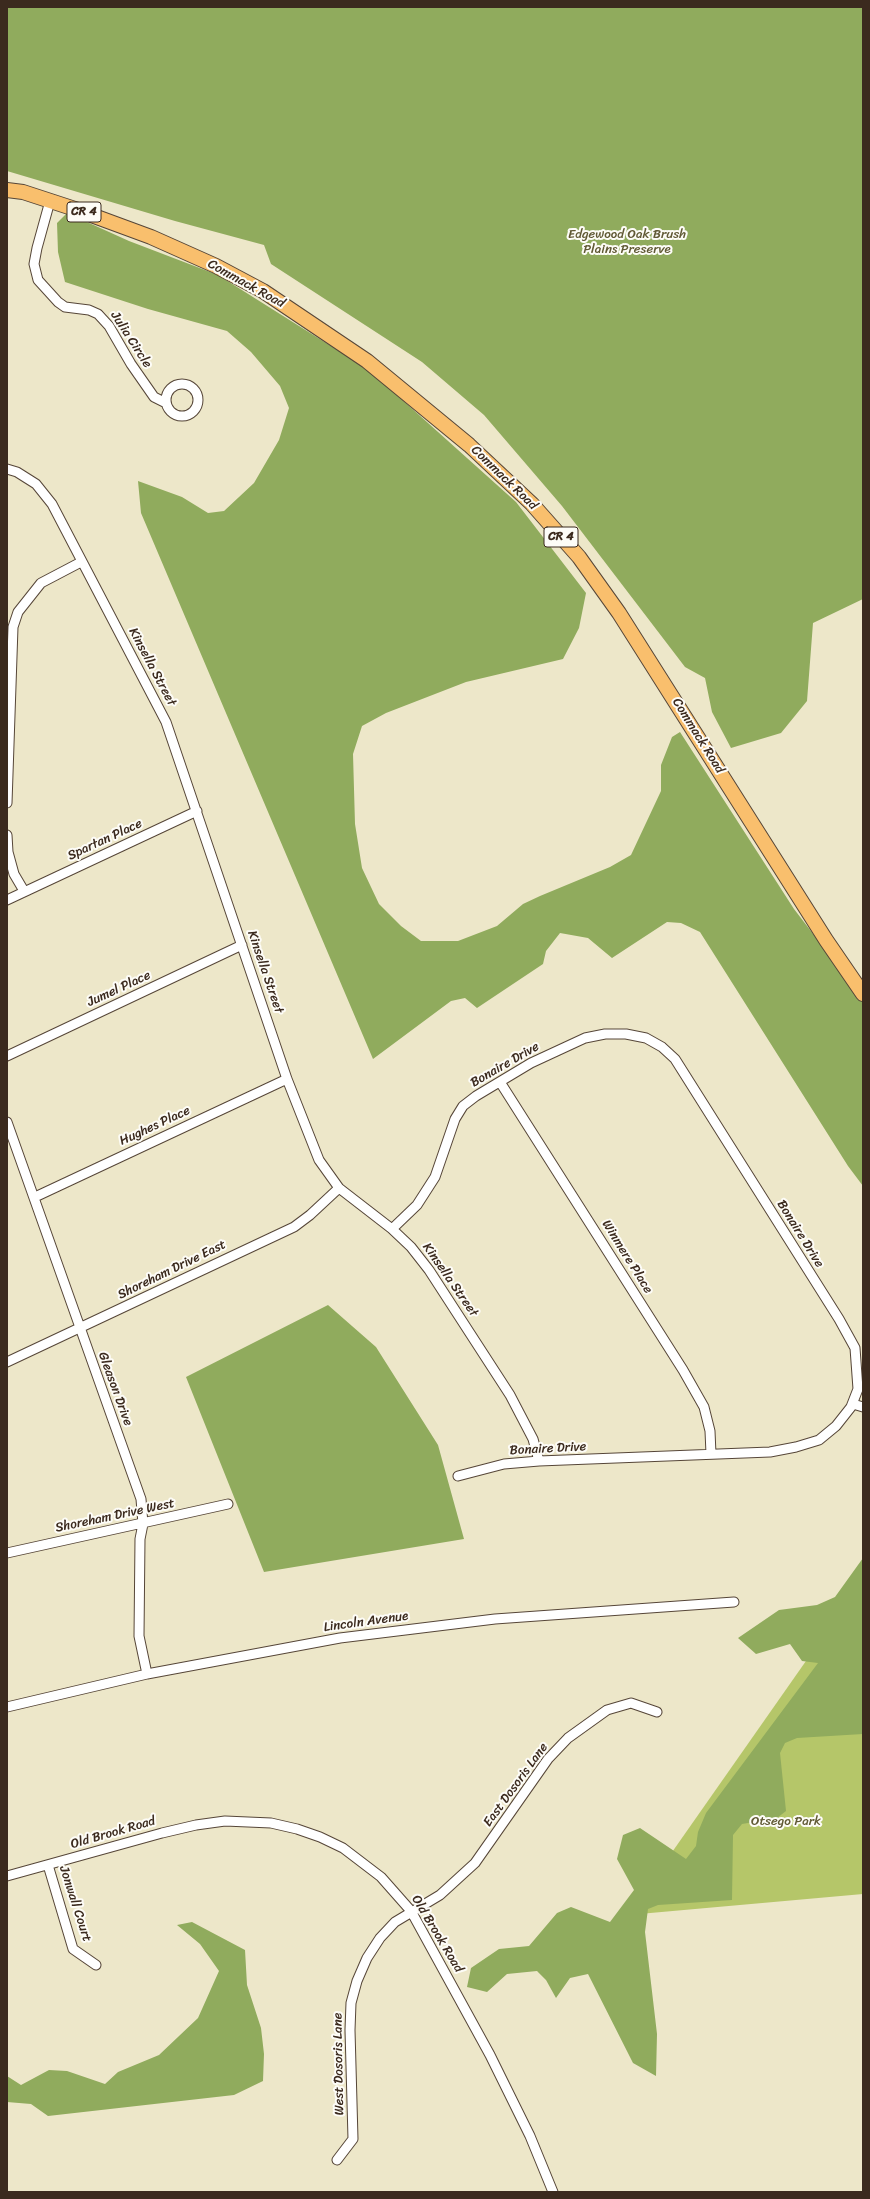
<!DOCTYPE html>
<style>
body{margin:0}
#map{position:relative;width:870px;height:2199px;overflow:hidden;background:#ede7c9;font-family:Sriracha,sans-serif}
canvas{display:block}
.frame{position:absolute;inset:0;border:8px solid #3b2a1e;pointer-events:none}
</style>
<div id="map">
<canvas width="870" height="2199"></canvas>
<div class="frame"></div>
</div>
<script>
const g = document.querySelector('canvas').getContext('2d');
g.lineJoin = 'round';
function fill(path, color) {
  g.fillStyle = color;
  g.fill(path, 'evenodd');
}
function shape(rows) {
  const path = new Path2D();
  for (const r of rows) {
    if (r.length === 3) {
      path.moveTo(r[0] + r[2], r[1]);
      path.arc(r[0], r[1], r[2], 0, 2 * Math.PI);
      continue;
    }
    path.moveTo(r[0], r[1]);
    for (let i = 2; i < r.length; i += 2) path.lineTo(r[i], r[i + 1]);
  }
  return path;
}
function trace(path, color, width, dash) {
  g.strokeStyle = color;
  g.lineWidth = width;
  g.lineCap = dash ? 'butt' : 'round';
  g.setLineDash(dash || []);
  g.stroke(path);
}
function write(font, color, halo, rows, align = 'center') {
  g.font = font + ' Sriracha,sans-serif';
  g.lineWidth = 4;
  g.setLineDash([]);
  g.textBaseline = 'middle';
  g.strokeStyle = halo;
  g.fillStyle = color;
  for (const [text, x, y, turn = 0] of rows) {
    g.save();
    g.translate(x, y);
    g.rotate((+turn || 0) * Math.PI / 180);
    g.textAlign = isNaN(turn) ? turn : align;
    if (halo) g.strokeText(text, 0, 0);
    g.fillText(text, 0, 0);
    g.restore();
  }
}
const green = shape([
 [863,1600,863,1894,628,1915,848,1601]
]);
const forest = shape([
 [7,7,863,7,863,599,813,623,807,701,781,733,731,748,712,712,705,678,685,667,562,506,484,415,422,362,271,264,264,245,175,221,7,171],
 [67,213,129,241,218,275,369,370,516,502,586,593,579,628,563,659,466,682,386,713,362,726,353,754,355,824,362,868,379,904,401,926,421,941,458,941,497,926,523,904,540,896,610,867,631,855,661,791,661,765,672,737,680,732,794,909,863,999,863,1186,848,1166,700,932,681,923,667,922,612,958,588,938,560,933,546,951,543,964,477,1008,465,998,451,1001,373,1059,141,513,138,481,182,497,208,513,224,511,254,483,279,440,289,408,280,386,251,352,227,331,148,309,65,282,58,252,57,223],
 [328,1305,376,1347,438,1445,464,1539,264,1572,186,1377],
 [863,1558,863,1734,797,1738,785,1743,780,1753,786,1811,777,1818,742,1824,733,1835,732,1900,658,1905,648,1909,645,1932,657,2034,656,2076,633,2063,588,1974,570,1978,556,1998,546,1980,537,1971,507,1974,487,1992,467,1987,471,1968,499,1949,529,1946,557,1913,571,1907,610,1922,634,1890,617,1859,623,1835,640,1828,686,1859,696,1846,698,1832,706,1813,818,1663,802,1661,790,1644,756,1654,738,1638,779,1610,817,1605,835,1597],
 [192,1922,245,1950,247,1985,261,2028,264,2054,263,2081,234,2095,48,2116,31,2104,7,2102,7,2076,21,2085,49,2070,67,2071,105,2084,118,2072,159,2055,198,2018,219,1971,200,1944,177,1925]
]);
const minor = shape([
 [50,201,37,248,34,264,38,280,58,302,65,307,89,310,98,314,109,326,131,364,154,397,166,403],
 [182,400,16],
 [7,469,17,472,36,484,52,504,166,722,287,1079,319,1160,339,1188,392,1229,411,1247,429,1270,510,1395,533,1439,539,1461],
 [7,803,13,627,18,612,41,583,81,562],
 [7,835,8,852,14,874,24,891],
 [7,900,197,811],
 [7,1056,242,945],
 [500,1082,683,1370,704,1407,710,1431,711,1454],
 [7,1122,141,1499,143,1524,140,1539,139,1636,147,1674],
 [35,1197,287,1079],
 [392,1229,417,1205,435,1177,455,1119,463,1106,476,1096,531,1063,585,1038,605,1034,626,1034,646,1038,662,1047,675,1059,839,1319,855,1348,858,1389,851,1407,836,1426,819,1440,796,1447,770,1452,539,1461,504,1464,458,1476],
 [7,1362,294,1227,310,1215,339,1188],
 [853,1404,863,1407],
 [7,1553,228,1504],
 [7,1707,147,1674,340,1638,495,1619,734,1602],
 [48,1865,73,1949,96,1965],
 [7,1876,162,1833,196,1825,225,1821,271,1823,297,1829,320,1837,343,1848,381,1877,411,1911,490,2055,530,2136,553,2192],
 [337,2160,353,2139,350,2030,351,2003,357,1981,367,1958,380,1938,395,1922,440,1895,475,1863,548,1759,568,1738,607,1710,631,1703,657,1712]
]);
const primary = shape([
 [7,190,23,192,75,209,151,237,216,266,263,291,367,361,469,445,532,504,579,557,619,613,826,940,863,994]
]);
const shields = [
 [84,212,34],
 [561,537,34]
];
const shieldNames = [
 ["CR 4",84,212],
 ["CR 4",561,537]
];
const parkNames = [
 ["Edgewood Oak Brush",627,235],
 ["Plains Preserve",627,250],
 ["Otsego Park",786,1822]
];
const streetNames = [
 ["Commack Road",246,284,29],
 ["Julia Circle",131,340,57],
 ["Commack Road",504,478,44],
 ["Kinsella Street",152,667,62],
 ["Commack Road",698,736,58],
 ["Spartan Place",105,840,-25],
 ["Kinsella Street",265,972,71],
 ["Jumel Place",119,989,-25],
 ["Bonaire Drive",505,1065,-30],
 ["Hughes Place",155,1126,-25],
 ["Bonaire Drive",800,1234,58],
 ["Winmere Place",627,1257,58],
 ["Shoreham Drive East",172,1270,-26],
 ["Kinsella Street",450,1280,55],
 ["Gleason Drive",115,1389,70],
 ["Bonaire Drive",548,1449,-3],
 ["Shoreham Drive West",115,1516,-12],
 ["Lincoln Avenue",366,1622,-8],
 ["East Dosoris Lane",516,1785,-54],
 ["Old Brook Road",113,1833,-16],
 ["Jonwall Court",75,1904,72],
 ["Old Brook Road",437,1934,59],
 ["West Dosoris Lane",339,2064,-91]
];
fill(green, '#b5c669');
fill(forest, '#90ab5d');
trace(minor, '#564638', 11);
trace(primary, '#564638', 16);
trace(minor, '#fff', 9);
trace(primary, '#f9bf6d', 14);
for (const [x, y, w] of shields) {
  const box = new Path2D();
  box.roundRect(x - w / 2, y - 10, w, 20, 3);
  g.fillStyle = '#fdfcf7';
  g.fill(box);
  trace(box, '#3b2a1e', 1);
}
write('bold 12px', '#3b2a1e', null, shieldNames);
write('13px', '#605934', '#fdfcf7', parkNames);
write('13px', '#3b2a1e', '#fdfcf7', streetNames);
</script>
